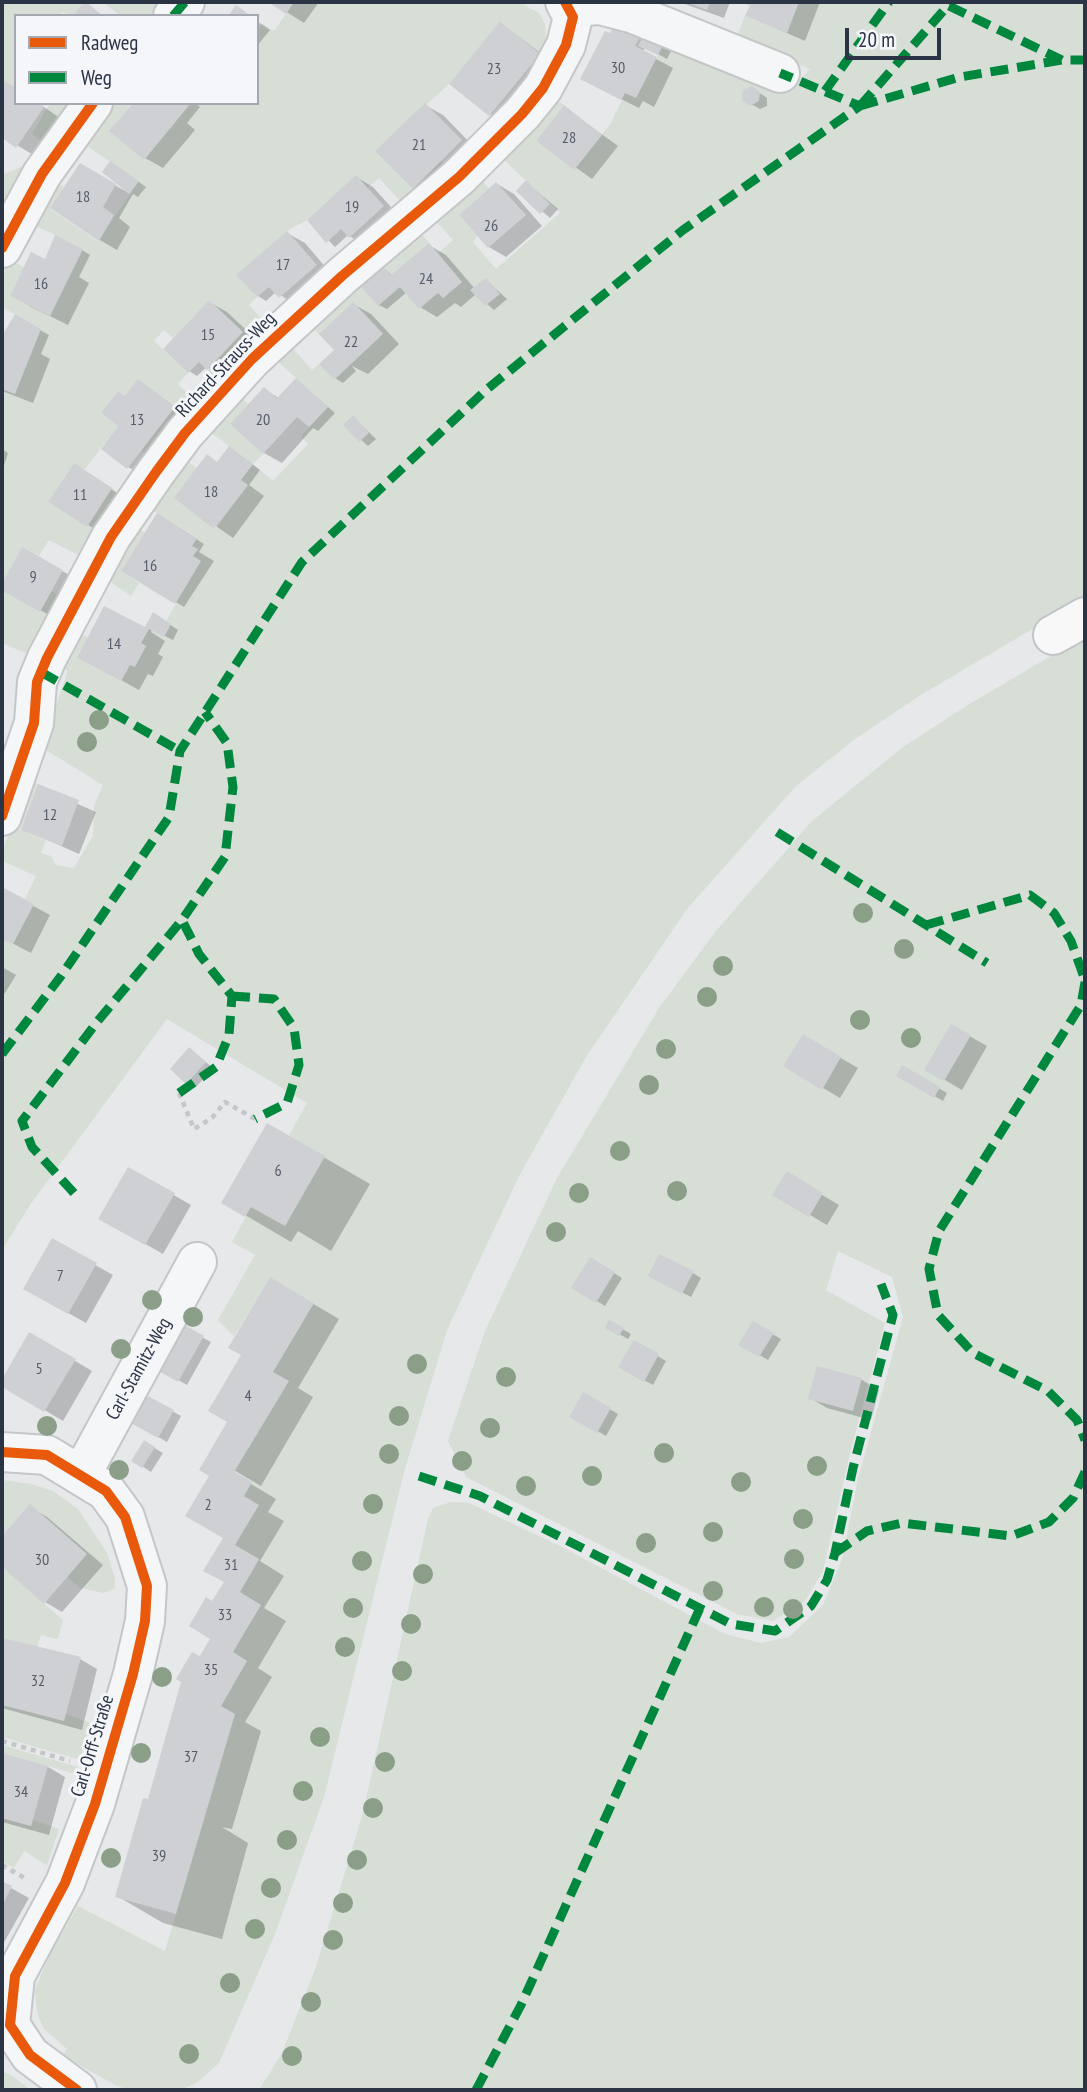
<!DOCTYPE html>
<meta charset="utf-8">
<style>
body{margin:0}
#map{position:relative;width:1087px;height:2092px;overflow:hidden;background:#e6e8ea;font-family:"PT Sans Narrow",sans-serif}
canvas{display:block}
.frame{position:absolute;inset:0;border:4px solid #2b3445;pointer-events:none}
.legend{position:absolute;left:14px;top:14px;width:245px;height:91px;box-sizing:border-box;background:#f4f6f9;border:2px solid #a4a8b1;margin:0;padding:9px 12px;list-style:none;font-size:21px;color:#2b3445}
.legend li{display:flex;align-items:center;gap:14px;height:35px}
.legend b{width:35px;border:2px solid #a4a8b1}
.scale{position:absolute;left:845px;top:28px;width:96px;height:32px;box-sizing:border-box;border:4px solid #2b3445;border-top:0;padding-left:9px;font-size:21px;line-height:24px;white-space:nowrap;color:#2b3445;-webkit-text-stroke:5px #f4f6f9;paint-order:stroke}
</style>
<div id="map">
<canvas width="1087" height="2092"></canvas>
<div class="frame"></div>
<ul class="legend">
<li><b style="height:9px;background:#e8590c"></b>Radweg</li>
<li><b style="height:9px;background:#00873e"></b>Weg</li>
</ul>
<div class="scale">20 m</div>
</div>
<script>
const g = document.querySelector('canvas').getContext('2d');
g.lineJoin = 'round';
function fill(path, color) {
  g.fillStyle = color;
  g.fill(path, 'evenodd');
}
function shape(rows) {
  const path = new Path2D();
  for (const r of rows) {
    path.moveTo(r[0], r[1]);
    for (let i = 2; i < r.length; i += 2) path.lineTo(r[i], r[i + 1]);
  }
  return path;
}
function trace(path, color, width, dash) {
  g.strokeStyle = color;
  g.lineWidth = width;
  g.lineCap = dash ? 'butt' : 'round';
  g.setLineDash(dash || []);
  g.stroke(path);
}
function write(font, color, halo, rows, align = 'center') {
  g.font = font + ' "PT Sans Narrow",sans-serif';
  g.lineWidth = 6;
  g.setLineDash([]);
  g.textBaseline = 'middle';
  g.strokeStyle = halo;
  g.fillStyle = color;
  for (const [text, x, y, turn = 0] of rows) {
    g.save();
    g.translate(x, y);
    g.rotate((+turn || 0) * Math.PI / 180);
    g.textAlign = isNaN(turn) ? turn : align;
    if (halo) g.strokeText(text, 0, 0);
    g.fillText(text, 0, 0);
    g.restore();
  }
}
const green = shape([
 [2,2,84,2,73,16,62,12,59,16,16,16,16,88,5,81,2,85],
 [103,2,165,2,153,16,120,16],
 [294,2,519,2,539,13,545,24,546,38,540,54,500,21,449,84,376,151,412,188,441,161,446,167,403,204,379,178,367,188,356,176,307,220,287,231,237,275,257,297,249,305,266,324,216,377,207,370,243,332,209,300,173,338,164,330,154,341,188,373,178,384,194,400,149,457,141,450,125,396,118,391,101,413,118,426,84,470,73,464,48,502,87,527,112,488,121,496,82,557,49,540,39,556,22,547,2,583,2,389,15,394,41,329,2,307,2,277,9,260,24,267,10,296,50,316,83,249,30,223,55,181,64,187,50,209,98,241,139,181,81,142,112,103,132,103,110,131,144,160,191,103,257,103,257,31,262,24,274,31],
 [799,2,1085,2,1085,598,919,696,855,739,796,786,687,909,586,1057,519,1176,447,1330,404,1472,324,1797,275,1934,219,2063,198,2082,180,2090,130,2090,117,2086,63,2056,67,2049,43,2028,37,2012,35,1990,49,1956,78,1906,165,1951,235,1714,221,1706,247,1661,233,1652,240,1592,259,1560,235,1545,244,1496,234,1472,288,1381,273,1372,314,1303,270,1277,234,1336,218,1320,255,1255,232,1242,251,1207,285,1226,325,1157,289,1135,307,1103,167,1019,30,1205,2,1250,2,939,13,944,34,904,25,899,36,876,2,861,2,851,29,781,38,784,21,830,46,840,41,853,51,856,56,865,74,868,93,836,94,806,103,785,41,747,68,671,60,666,77,632,88,637,77,658,121,681,130,665,135,667,146,646,141,643,149,629,164,637,166,621,201,561,193,556,197,550,192,546,197,537,148,508,182,458,197,468,174,498,215,529,248,486,241,480,253,464,209,431,239,395,248,404,230,424,263,454,253,464,273,481,308,444,301,436,328,407,275,359,289,344,312,370,319,364,334,380,383,333,353,302,319,334,309,324,357,282,438,293,443,298,462,282,438,253,453,240,434,219,478,177,489,188,459,215,477,236,473,242,496,269,560,213,501,157,555,99,564,105,536,141,574,170,611,123,625,93,636,98,668,36,792,88,810,69,736,39,745,16,787,33],
 [50,103,73,103,44,143,32,134],
 [21,167,28,169,2,216,2,175],
 [418,230,429,243,391,275,379,263],
 [134,526,145,533,121,571,139,583,131,596,105,578],
 [2,591,40,612,51,591,60,596,30,655,2,643],
 [1085,636,1085,2090,259,2090,282,2053,316,1967,363,1813,428,1519,433,1508,451,1502,469,1503,560,1546,725,1634,761,1643,789,1637,823,1605,842,1559,858,1479,903,1317,892,1277,838,1251,826,1290,885,1323,850,1453,823,1571,805,1601,773,1621,737,1614,466,1477,448,1441,485,1331,557,1178,659,1008,715,932,812,821,903,747,971,703],
 [2,1480,31,1484,53,1491,78,1509,107,1553,115,1579,115,1588,104,1593,80,1588,67,1577,87,1554,30,1505,2,1536],
 [2,1567,63,1620,58,1639,41,1635,37,1647,3,1638,2,1642],
 [2,1705,64,1721,66,1714,90,1723,80,1760,2,1737],
 [2,1745,78,1767,76,1774,2,1753],
 [2,1818,31,1826,33,1820,59,1829,47,1865,24,1851,14,1868,2,1861],
 [2,2071,12,2076,31,2090,2,2090]
]);
const shadow = shape([
 [271,2,319,2,304,23],
 [679,2,730,2,724,18],
 [741,2,820,2,805,41,748,16,752,6],
 [257,21,270,30,257,46],
 [618,22,673,47,667,59,645,47,643,52,673,68,654,107,643,101,639,108,599,88,620,40],
 [501,23,556,65,507,124,490,114],
 [5,83,16,103,38,103,60,118,35,156,2,136,2,88],
 [752,88,767,98,767,106,760,109,751,104],
 [135,103,195,103,200,107,187,123,195,130,163,168,145,158],
 [425,105,443,115,478,151,431,197,414,187],
 [564,107,618,146,592,179,539,141],
 [81,165,125,191,119,168,146,187,138,197,133,194,119,218,130,227,117,250,100,240],
 [356,177,373,187,400,217,367,247,348,235,335,247,309,220],
 [526,182,558,209,550,218,518,191],
 [497,184,514,194,542,226,506,257,489,247],
 [287,233,305,243,333,276,298,307,276,292,266,301,258,296],
 [429,245,446,255,475,289,486,280,507,299,494,310,476,294,461,307,455,303,437,317,420,307,407,292,387,309,379,305,380,265,393,276],
 [82,250,90,255,79,277,89,283,68,325,29,306,46,261],
 [209,302,227,312,259,342,226,378,207,367,197,376,189,371],
 [353,304,371,314,399,344,368,374,352,366,356,371,343,383,335,378],
 [16,317,49,335,41,354,50,359,33,403,2,391,2,337,4,338],
 [297,380,335,413,318,431,313,428,282,463,264,453,233,424,264,389,279,398],
 [139,382,191,418,146,477,128,467,120,426,126,398],
 [353,417,376,439,368,446,345,425],
 [230,448,260,470,249,485,264,496,233,538,176,498,208,456,218,463],
 [2,449,8,453,2,472],
 [91,476,128,500,105,535,88,525],
 [158,515,204,544,199,552,214,561,184,607,124,571],
 [23,549,80,581,58,620,2,589],
 [162,619,178,630,173,640,152,630,151,632,165,641,158,654,163,657,153,676,148,674,139,690,94,665],
 [39,787,96,812,79,854,23,829],
 [2,889,50,915,31,953,2,938],
 [2,967,16,975,2,998],
 [952,1026,987,1046,962,1090,926,1069],
 [803,1036,858,1068,840,1098,786,1066],
 [190,1049,213,1068,196,1087,187,1082],
 [903,1067,947,1093,943,1101,898,1075],
 [268,1125,370,1184,331,1251,298,1231,291,1242,223,1202],
 [129,1169,191,1205,163,1254,100,1218],
 [787,1174,839,1205,827,1225,775,1194],
 [53,1241,113,1275,86,1323,26,1289],
 [591,1259,622,1278,605,1306,574,1287],
 [693,1273,701,1278,691,1297,658,1280],
 [271,1279,339,1319,298,1388,313,1397,261,1486,227,1466,226,1469,276,1499,268,1512,284,1521,260,1561,284,1576,264,1608,286,1621,258,1668,272,1677,245,1722,261,1731,232,1829,222,1827,248,1843,222,1939,163,1923,117,1896,156,1804,200,1658,213,1638,213,1604,226,1582,225,1537,212,1475,229,1422,244,1354],
 [610,1322,631,1334,628,1339,607,1327],
 [753,1323,781,1339,768,1360,740,1344],
 [181,1326,211,1342,187,1385,157,1368],
 [30,1334,92,1371,63,1421,2,1385],
 [634,1342,666,1361,653,1385,620,1367],
 [818,1368,862,1380,879,1390,871,1420,827,1408,810,1398],
 [141,1394,181,1416,167,1442,127,1419],
 [584,1394,618,1414,606,1436,571,1416],
 [144,1442,163,1453,151,1472,133,1460],
 [30,1507,47,1517,103,1565,62,1612,45,1602,2,1564,2,1539],
 [4,1640,80,1659,97,1669,82,1730,2,1708],
 [2,1754,48,1767,65,1777,49,1835,2,1822],
 [2,1883,29,1898,2,1946]
]);
const building = shape([
 [84,2,86,2,103,16,73,16],
 [268,2,294,2,286,14],
 [685,2,710,2,707,10],
 [742,2,799,2,787,33,745,16,750,5],
 [236,5,251,16,228,16],
 [617,20,642,32,635,46,657,57,636,98,625,93,621,100,580,79,605,31,610,33],
 [500,21,540,54,489,116,449,84],
 [646,31,665,41,658,55,638,46],
 [5,81,16,88,16,103,39,103,44,107,16,148,2,138,2,85],
 [752,86,760,92,759,101,750,106,742,100,743,90],
 [133,103,191,103,144,160,109,131],
 [425,103,462,140,413,189,375,151],
 [564,105,602,135,574,170,536,141],
 [110,161,139,181,129,194,102,172],
 [80,163,116,184,103,207,114,215,99,241,50,208],
 [356,175,384,206,349,238,341,229,326,243,307,220],
 [526,180,550,204,540,214,516,191],
 [496,182,526,215,488,248,459,215],
 [287,231,317,265,279,298,269,287,257,297,236,275],
 [55,235,83,249,50,316,10,296,31,252,45,259],
 [429,243,462,282,443,298,438,293,419,309,400,287,378,306,357,282,379,263,391,275],
 [486,278,500,294,485,306,470,290],
 [209,300,243,332,207,370,199,362,188,373,163,349],
 [353,302,383,334,334,380,319,364,334,350,319,334],
 [15,314,41,329,15,394,2,389,2,336],
 [296,378,328,407,309,427,297,417,263,454,230,424,264,387,277,398],
 [138,379,175,407,127,469,101,449,118,426,101,413,118,391,125,396],
 [353,415,369,433,359,442,343,425],
 [229,446,253,464,241,480,248,485,214,529,174,498,207,454,217,462],
 [74,463,112,488,87,527,48,502],
 [157,513,197,538,192,546,198,549,193,556,201,561,175,604,121,571],
 [22,547,63,570,40,612,2,591,2,583],
 [104,606,145,627,153,612,171,624,164,637,149,629,141,643,146,646,135,667,130,665,121,681,77,658],
 [38,784,79,800,62,846,21,830],
 [2,887,34,904,13,944,2,939],
 [951,1024,971,1035,944,1081,924,1070],
 [803,1034,841,1057,822,1090,783,1066],
 [189,1047,206,1062,186,1084,170,1069],
 [902,1065,940,1087,934,1098,896,1076],
 [267,1123,325,1156,285,1226,251,1207,245,1217,221,1203],
 [128,1167,175,1193,145,1245,98,1219],
 [787,1171,823,1193,809,1217,772,1195],
 [52,1238,97,1263,68,1314,23,1289],
 [659,1254,694,1271,682,1294,648,1276],
 [590,1257,615,1272,596,1303,571,1288],
 [270,1277,314,1303,273,1372,289,1381,234,1472,252,1482,244,1496,259,1505,235,1545,259,1559,240,1592,261,1605,233,1652,247,1661,221,1706,235,1714,176,1914,115,1897,143,1798,148,1799,181,1682,176,1679,192,1652,200,1656,210,1639,189,1626,206,1597,212,1601,224,1582,203,1571,223,1538,185,1516,209,1476,199,1470,227,1422,208,1411,241,1355,228,1348],
 [609,1320,624,1328,619,1336,605,1328],
 [753,1321,774,1333,759,1357,738,1345],
 [181,1323,204,1336,178,1382,155,1369],
 [29,1332,76,1359,44,1412,2,1387,2,1379],
 [634,1340,659,1354,644,1382,618,1367],
 [817,1366,862,1378,853,1411,808,1399],
 [140,1392,174,1410,158,1438,125,1420],
 [583,1392,611,1408,597,1433,569,1417],
 [144,1440,155,1447,142,1468,131,1461],
 [30,1504,87,1554,44,1604,2,1567,2,1536],
 [3,1638,81,1657,64,1721,2,1705],
 [2,1753,48,1766,31,1826,2,1818],
 [2,1881,12,1886,2,1906]
]);
const path = shape([
 [179,1093,194,1129,212,1118,225,1102,255,1119],
 [2,1741,70,1761],
 [2,1865,28,1880]
]);
const minor = shape([
 [570,7,600,5,631,13,780,73],
 [173,16,185,2],
 [2,248,42,174,93,103],
 [2,816,34,723,37,682,47,658,111,537,156,472,185,433,252,359,342,276,459,177,522,114,543,88,566,45,573,17,565,2],
 [2,1452,47,1455,106,1491,125,1517,147,1586,145,1621,133,1674,95,1804,65,1883,15,1976,10,2025,30,2055,77,2090],
 [81,1475,197,1262]
]);
const major = shape([
 [1053,635,1085,617]
]);
const quiet = shape([
 [949,6,1062,60],
 [173,16,185,2],
 [825,91,889,2],
 [860,106,960,77,1062,60,1085,60],
 [860,106,951,2],
 [41,672,180,751],
 [777,832,987,963],
 [926,925,1030,895,1054,913,1071,941,1085,980],
 [1085,982,1081,1005,939,1231,929,1269,938,1315,973,1353,1048,1391,1077,1420,1085,1440],
 [232,996,274,999,294,1028,299,1065,287,1103,255,1119],
 [2,1054,61,976,169,817,180,751,302,562,486,390,683,230,860,106,780,73],
 [179,1093,216,1067,229,1035,232,996,199,954,182,920],
 [74,1193,32,1147,22,1121,97,1022,182,920,225,857,233,787,227,743,205,712],
 [419,1476,480,1496,731,1624,775,1631,811,1606,827,1580,835,1553,853,1468,893,1315,881,1284],
 [835,1553,867,1531,902,1523,1011,1536,1049,1522,1073,1498,1085,1472],
 [476,2090,521,2005,700,1608]
]);
const cycleway = shape([
 [2,248,42,174,93,103],
 [2,816,34,723,37,682,47,658,111,537,156,472,185,433,252,359,342,276,459,177,522,114,543,88,566,45,573,17,565,2],
 [2,1452,47,1455,106,1491,125,1517,147,1586,145,1621,133,1674,95,1804,65,1883,15,1976,10,2025,30,2055,77,2090]
]);
const trees = [
 [99,720],
 [87,742],
 [863,913],
 [904,949],
 [723,966],
 [707,997],
 [860,1020],
 [911,1038],
 [666,1049],
 [649,1085],
 [620,1151],
 [677,1191],
 [579,1193],
 [556,1232],
 [152,1300],
 [193,1317],
 [121,1349],
 [417,1364],
 [506,1377],
 [399,1416],
 [47,1426],
 [490,1428],
 [664,1453],
 [389,1454],
 [462,1461],
 [817,1466],
 [119,1470],
 [592,1476],
 [741,1482],
 [526,1486],
 [373,1504],
 [803,1519],
 [713,1532],
 [646,1543],
 [794,1559],
 [362,1561],
 [423,1574],
 [713,1591],
 [764,1607],
 [353,1608],
 [793,1609],
 [411,1624],
 [345,1647],
 [402,1671],
 [162,1677],
 [320,1737],
 [141,1753],
 [385,1762],
 [303,1791],
 [373,1808],
 [287,1840],
 [111,1858],
 [357,1860],
 [271,1888],
 [343,1903],
 [255,1929],
 [333,1940],
 [230,1983],
 [311,2002],
 [189,2054],
 [292,2056]
];
const numberNames = [
 ["30",618,68],
 ["23",494,69],
 ["28",569,138],
 ["21",419,145],
 ["18",83,197],
 ["19",352,207],
 ["26",491,226],
 ["17",283,265],
 ["24",426,279],
 ["16",41,284],
 ["15",208,335],
 ["22",351,342],
 ["13",137,420],
 ["20",263,420],
 ["18",211,492],
 ["11",80,495],
 ["16",150,566],
 ["9",33,577],
 ["14",114,644],
 ["12",50,815],
 ["6",278,1171],
 ["7",60,1276],
 ["5",39,1369],
 ["4",248,1396],
 ["2",208,1505],
 ["30",42,1560],
 ["31",231,1565],
 ["33",225,1615],
 ["35",211,1670],
 ["32",38,1681],
 ["37",191,1757],
 ["34",21,1792],
 ["39",159,1856]
];
const streetNames = [
 ["Richard-Strauss-Weg",226,365,-47],
 ["Carl-Stamitz-Weg",139,1369,-61],
 ["Carl-Orff-Straße",93,1746,-73]
];
fill(green, '#d6ded6');
fill(shadow, '#0003');
fill(building, '#ced0d3');
trace(minor, '#c4c6c8', 42);
trace(major, '#c2c5c8', 42);
trace(path, '#c5c6ca', 4.5, [5, 5]);
trace(minor, '#f5f6f7', 38);
trace(major, '#f8f8f8', 38);
trace(quiet, '#00873e', 9, [18, 9]);
trace(cycleway, '#e8590c', 10);
g.fillStyle = '#8a9e88';
for (const [x, y] of trees) {
  g.beginPath();
  g.arc(x, y, 10, 0, 2 * Math.PI);
  g.fill();
}
write('16px', '#545c69', null, numberNames);
write('19px', '#2b3445', '#f4f6f9', streetNames);
</script>
